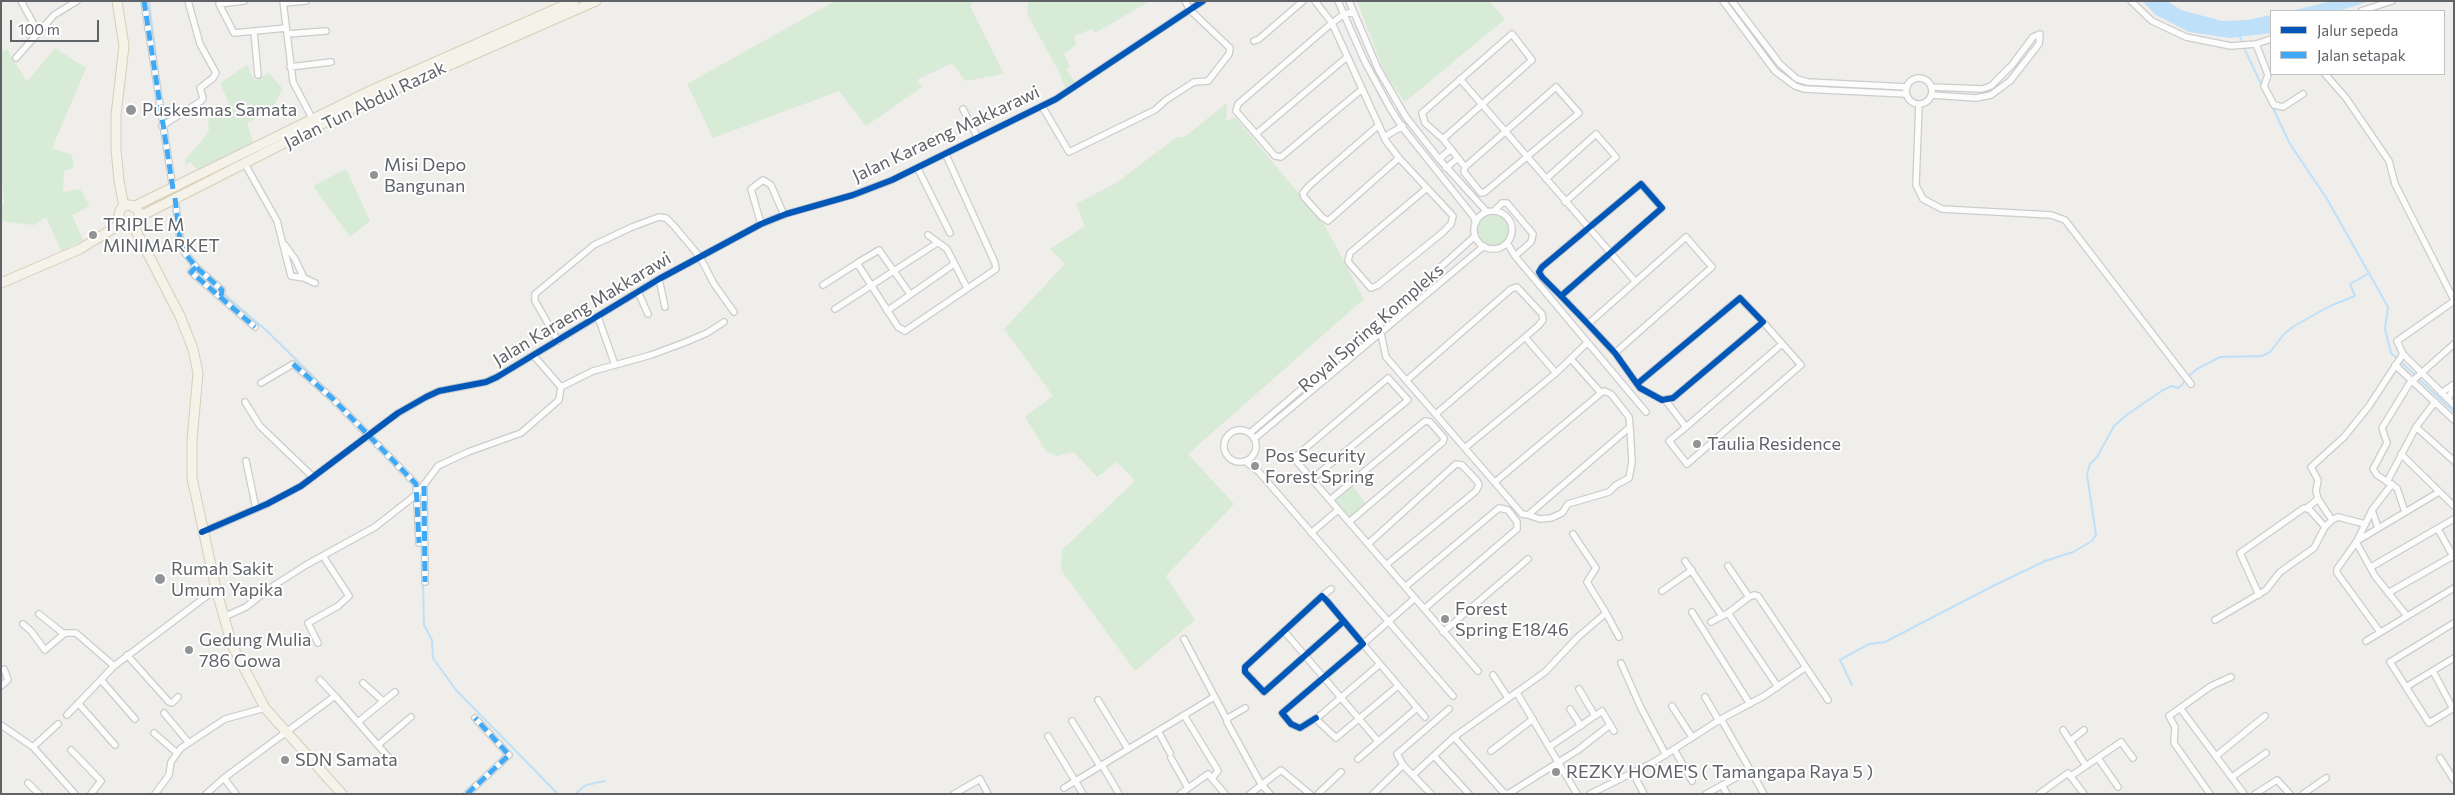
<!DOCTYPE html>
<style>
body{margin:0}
#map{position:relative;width:2455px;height:795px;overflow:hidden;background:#efeeea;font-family:Commissioner,sans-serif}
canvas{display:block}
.frame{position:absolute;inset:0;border:2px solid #5f6368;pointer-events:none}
.legend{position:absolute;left:2270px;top:10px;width:175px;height:65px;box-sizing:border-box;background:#fff;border:1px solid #bfc1c3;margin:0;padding:6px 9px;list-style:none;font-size:15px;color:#5f6368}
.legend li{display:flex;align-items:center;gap:10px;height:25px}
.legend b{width:25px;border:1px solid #bfc1c3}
.scale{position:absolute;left:10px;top:20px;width:89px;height:22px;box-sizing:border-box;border:2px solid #5f6368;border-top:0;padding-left:6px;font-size:15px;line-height:18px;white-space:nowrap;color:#5f6368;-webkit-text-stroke:4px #fff;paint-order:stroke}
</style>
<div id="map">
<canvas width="2455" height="795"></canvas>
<div class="frame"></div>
<ul class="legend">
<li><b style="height:6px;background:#0057b8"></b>Jalur sepeda</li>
<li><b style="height:6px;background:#3fa9f5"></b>Jalan setapak</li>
</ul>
<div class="scale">100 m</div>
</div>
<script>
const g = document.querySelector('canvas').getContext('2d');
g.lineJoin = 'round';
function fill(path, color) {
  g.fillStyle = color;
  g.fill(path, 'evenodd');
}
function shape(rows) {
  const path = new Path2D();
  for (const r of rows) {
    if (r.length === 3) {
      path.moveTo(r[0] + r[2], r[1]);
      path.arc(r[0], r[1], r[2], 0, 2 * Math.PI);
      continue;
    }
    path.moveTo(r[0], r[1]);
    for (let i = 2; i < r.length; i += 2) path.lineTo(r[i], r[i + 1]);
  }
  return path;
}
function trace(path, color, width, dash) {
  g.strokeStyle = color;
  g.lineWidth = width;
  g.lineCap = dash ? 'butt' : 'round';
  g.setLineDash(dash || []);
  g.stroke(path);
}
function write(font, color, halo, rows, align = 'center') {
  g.font = font + ' Commissioner,sans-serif';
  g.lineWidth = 4;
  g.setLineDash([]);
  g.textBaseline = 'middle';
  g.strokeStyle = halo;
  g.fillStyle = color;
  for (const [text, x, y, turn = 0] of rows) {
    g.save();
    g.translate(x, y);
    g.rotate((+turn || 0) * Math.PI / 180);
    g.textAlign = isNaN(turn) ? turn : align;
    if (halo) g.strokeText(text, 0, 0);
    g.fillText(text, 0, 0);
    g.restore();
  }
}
const green = shape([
 [835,1,975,1,970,6,1004,74,965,81,952,63,917,80,922,87,866,126,839,91,713,138,687,84],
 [1028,1,1150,1,1095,33,1092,29,1074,36,1076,45,1064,54,1070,67,1066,69,1075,82,1065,88,1059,72,1027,14],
 [1357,1,1489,1,1505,19,1405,102,1386,76],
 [55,48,86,68,52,148,72,155,74,168,64,171,63,192,80,189,90,206,72,215,83,240,61,251,46,217,34,225,1,221,1,204,4,203,1,173,1,52,7,49,27,82],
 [247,65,255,81,269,73,283,89,273,107,247,124,253,142,199,171,190,162,186,165,185,160,209,132,208,119,229,104,220,83],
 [1227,103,1226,121,1235,117,1324,224,1364,299,1188,454,1234,504,1166,576,1195,620,1135,671,1061,570,1062,550,1135,481,1117,462,1097,477,1074,452,1056,456,1046,451,1025,417,1053,396,1004,329,1065,264,1050,249,1085,226,1076,204,1116,183,1177,137,1184,137],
 [346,169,370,221,350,237,313,186],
 [1494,230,17],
 [1351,484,1366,504,1350,518,1333,499]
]);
const water = shape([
 [2142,1,2167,1,2181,10,2222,21,2248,20,2271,15,2271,33,2230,38,2189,32,2156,15],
 [2332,1,2370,1,2338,11,2291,11]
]);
const stream = shape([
 [149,1,160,88],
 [2240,37,2242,41],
 [2245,50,2262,86],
 [2272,106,2290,144,2327,199,2388,307,2385,329,2391,353,2415,375],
 [180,221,185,245],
 [224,294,266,330,328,391],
 [2419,379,2454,412],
 [381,444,418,482],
 [421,493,421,531],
 [422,543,422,556],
 [423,583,424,625,432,640,433,658,456,690,558,794],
 [1852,685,1840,660,1869,644,1885,642,1993,586,2045,561,2073,552,2092,541,2096,535,2087,474,2090,464,2097,457,2114,426,2128,414,2163,390,2172,386,2178,388,2182,385,2185,379,2197,369,2220,357,2262,356,2270,352,2284,334,2294,326,2330,306,2355,296,2350,284,2368,274],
 [575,794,586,785,605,781]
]);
const minor = shape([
 [21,1,38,32],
 [144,1,173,189],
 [244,1,219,4,234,33,286,28],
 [283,1,293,82,313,120],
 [1315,1,1332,23,1386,141,1399,158,1453,216,1451,224,1442,233,1378,285,1371,288,1350,264,1348,261,1350,253,1427,188],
 [1338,1,1365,62,1390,108,1402,127,1473,216,1476,223],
 [1349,1,1378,69,1406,117,1439,159,1487,212],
 [1723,1,1775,71,1795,86,1804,89,1906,94],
 [1732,1,1780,64,1797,79,1808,82,1907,87],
 [2131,1,2152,21,2186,37,2231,46,2256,44,2271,39],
 [284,3,306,1],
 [2361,11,2392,1],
 [254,32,258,75],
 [287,34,326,31],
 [1254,41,1259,39,1303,1],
 [2256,44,2268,75,2264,86,2274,105,2283,107,2303,94],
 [1347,57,1256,134,1236,111,1238,104,1332,23,1344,14,1353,12],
 [16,58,54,15,77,1],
 [290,67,331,62],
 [2325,74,2346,98,2389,161,2395,184,2454,300],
 [1919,91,13],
 [1460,79,1635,281],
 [1556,87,1579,113,1485,192,1481,193,1464,172,1465,167,1556,87],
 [1931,95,1976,98,1991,95,2010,81,2039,44,2040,34,2033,37,2012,65,1991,86,1982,89,1931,87],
 [1919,104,1916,185,1923,199,1942,209,2051,215,2065,220,2191,384],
 [1042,106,1069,152,1155,110,1166,100,1194,82,1208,81,1229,54,1230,48,1190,10,1185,1],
 [963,109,978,138],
 [1379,125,1310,185,1303,193,1304,197,1322,217,1328,221,1399,158],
 [162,126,201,101,203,98,200,88,213,78,216,73,200,44,188,1],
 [1256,134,1275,156,1281,157,1361,90],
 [1384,137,1403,126],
 [1443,139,1532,60,1512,34,1422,113,1425,123,1443,139,1465,167],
 [1439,159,1450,150],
 [245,164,277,221,291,276,304,278,315,283],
 [1446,168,1458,158],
 [918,169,950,233],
 [1546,179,1596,134,1616,157,1565,202],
 [175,198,180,240,185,253,196,267,222,290,221,297],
 [1494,211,1502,203,1507,203,1533,234,1531,242,1515,256],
 [1493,230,19],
 [761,224,751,189,763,180,771,185,784,215],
 [928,235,947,249,967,288],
 [1507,243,1515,256,1646,412],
 [285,245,295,259,304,278],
 [196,267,191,272,255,327],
 [659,279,665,307],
 [823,285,856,264],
 [638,292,648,314],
 [910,294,879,250,857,263,898,327,905,331,996,269,995,263,946,155],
 [1561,296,1662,208,1641,184,1542,267,1539,272,1542,277,1561,296,1588,324,1615,353,1637,384,1640,388,1662,400,1673,398,1763,322,1740,298,1637,384],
 [835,309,937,243],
 [887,311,954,264],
 [598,317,615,365,651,355,686,342,707,333,724,322],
 [1381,321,1380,329,1386,357,1522,514,1528,515,1630,427,1629,417,1611,394,1604,391,1601,393,1495,482],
 [1588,324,1686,237,1712,267,1615,353],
 [1525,337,1556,373],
 [558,341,535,301,535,294,594,245,632,227,659,217,666,218,674,226,700,257,714,284,734,312],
 [2403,354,2454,405],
 [534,356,561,387,593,371,615,365],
 [1571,359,1601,393],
 [2395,365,2454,420],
 [1407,380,1511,289,1517,287,1542,314,1543,320,1538,326,1437,413],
 [261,383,293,364,332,398,416,484,419,543],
 [2441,393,2454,384],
 [2448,399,2454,388],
 [1666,401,1686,427,1782,344],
 [245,402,260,426,313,477],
 [1686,427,1669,441,1687,464,1801,365,1763,322],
 [2416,427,2454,461],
 [1240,446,16],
 [1250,433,1381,321,1475,236],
 [1254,439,1484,246],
 [1466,447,1556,373,1587,343],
 [2401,454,2454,506],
 [1291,455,1478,671],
 [1294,458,1388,378,1408,400,1312,479],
 [246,461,256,509],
 [1245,461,1259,472,1453,696],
 [2387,482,2416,427,2435,402],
 [424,486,425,582],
 [1330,500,1425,421,1430,422,1444,438,1443,442,1349,522],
 [2307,508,2318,499],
 [2372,510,2378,528],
 [2405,512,2397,488,2377,475,2373,469,2387,443,2382,428,2409,384,2454,344],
 [1528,515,1540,519,1551,518,1562,513,1568,504,1609,492,1616,485,1629,478,1632,462,1630,427],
 [2332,520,2318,499,2316,491,2318,480,2311,467,2344,437,2369,406,2403,354,2397,341,2454,301],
 [2438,529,2454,558],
 [202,532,267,504,301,486,398,413,426,397,439,391,486,382,497,377,659,279,761,224,786,214,853,195,892,180,1056,99,1203,1],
 [1311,533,1338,510],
 [2357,541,2372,510,2392,484],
 [2356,542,2375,576,2407,616],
 [1368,544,1456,464,1462,465,1477,481,1479,485,1476,491,1386,565],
 [1685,561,1722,616],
 [1728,566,1749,597],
 [2371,567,2454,519],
 [1405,587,1499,508,1508,510,1517,522,1517,529,1424,609],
 [1662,591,1692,570],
 [2388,593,2453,556],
 [2259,595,2240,553,2304,508,2310,510,2325,527],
 [1322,596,1331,589],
 [1415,598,1363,644,1425,717],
 [1692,612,1750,704],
 [1606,613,1619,637],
 [1728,613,1749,597,1754,595,1758,596,1828,700],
 [39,614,64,634],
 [224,617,246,607,270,588,306,565,375,527,417,494,438,466,468,452,521,433,559,400,561,387],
 [2215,620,2266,590,2280,572,2314,548,2325,527,2332,520,2338,517,2365,524],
 [1711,622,1728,613,1778,687],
 [2454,623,2390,662,2406,687,2454,658],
 [23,624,31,631,45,650,65,633,76,633,114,666],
 [1284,631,1378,741],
 [1443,632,1528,559],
 [2380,632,2337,573,2337,569,2357,541,2439,492],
 [1184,639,1227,720],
 [2366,641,2454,588],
 [318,643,308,623,338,606,349,596,323,556],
 [127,655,169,702,172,703,178,697],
 [1621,663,1641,708,1666,755],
 [1380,664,1316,719,1336,738,1398,686],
 [2433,671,2453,709],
 [1493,675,1508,698],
 [101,680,135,719],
 [363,683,383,701],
 [1,686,8,680,4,669],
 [2406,687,2429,723,2454,708],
 [1579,689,1595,716],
 [1517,693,1577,794],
 [335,696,390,759],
 [1705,697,1719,721],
 [1098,700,1128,749],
 [78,703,115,745],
 [1672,706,1692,737],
 [1245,708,1228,718,1227,722,1261,784,1270,794],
 [2180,708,2244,794],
 [1570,709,1581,726],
 [164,713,189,743],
 [67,715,114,666,216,589],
 [1184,715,1217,769,1218,771,1213,777],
 [1316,718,1300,728,1291,724,1282,713,1363,644,1327,601,1322,596,1245,667,1245,672,1264,692,1344,621],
 [1721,719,1764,696,1806,667],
 [1072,721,1100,766],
 [358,722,395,692],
 [1,725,33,747,75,794],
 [2063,730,2086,766],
 [1158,731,1170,753],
 [154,733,177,753],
 [1048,736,1083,794],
 [1454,737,1503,792,1508,794,1578,750,1610,725],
 [2070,741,2084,730],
 [378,745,411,717],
 [33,747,58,724],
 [1549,747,1602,711,1614,731],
 [1674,749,1692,781],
 [71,750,101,781,91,794],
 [1491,751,1533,719],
 [1434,756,1469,794],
 [2216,756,2265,716],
 [1171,758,1188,788],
 [2098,758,2118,787],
 [2440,758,2454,780],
 [1358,759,1417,708],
 [1633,773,1644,794],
 [1413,775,1454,737,1545,672,1578,637,1606,613,1587,582,1596,568,1573,534],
 [2071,776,2121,742,2133,758],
 [2232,777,2266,753],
 [224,778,236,794],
 [28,783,39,794],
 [1722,785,1727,794],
 [1064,788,1102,765],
 [155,794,169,775,171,762,181,748,225,719,265,708],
 [206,794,224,778,335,696,320,680],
 [467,794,509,755,475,718],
 [954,794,980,779,988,794],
 [1119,794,1102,765,1214,697],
 [1180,794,1208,774,1225,794],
 [1250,794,1281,770,1310,794],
 [1318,794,1341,772],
 [1373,794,1403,765],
 [1431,794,1403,765,1397,754,1449,709],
 [1590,794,1654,762,1721,719,1764,794],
 [1706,794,1750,770],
 [2039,794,2068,773,2084,794],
 [2210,794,2174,743,2175,727,2169,716,2211,686,2231,677],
 [2255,794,2277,780,2290,794],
 [2303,794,2326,778]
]);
const primary = shape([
 [117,1,124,46,116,115,116,149,119,181,124,206],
 [129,215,10],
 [133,207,374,89,574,1],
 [139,217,359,105,596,1],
 [133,225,180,316,193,349,198,373,192,440,192,478,216,589,232,645,265,708,342,794],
 [1,283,80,249,122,223]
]);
const quiet = shape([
 [144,1,173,189],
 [175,198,180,240,185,253,196,267,222,290,221,297],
 [196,267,191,272,255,327],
 [293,364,332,398,416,484,419,543],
 [424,486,425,582],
 [467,794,509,755,475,718]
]);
const cycleway = shape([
 [1561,296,1662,208,1641,184,1542,267,1539,272,1542,277,1561,296,1588,324,1615,353,1637,384,1640,388,1662,400,1673,398,1763,322,1740,298,1637,384],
 [202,532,267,504,301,486,398,413,426,397,439,391,486,382,497,377,659,279,761,224,786,214,853,195,892,180,1056,99,1203,1],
 [1316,718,1300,728,1291,724,1282,713,1363,644,1327,601,1322,596,1245,667,1245,672,1264,692,1344,621]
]);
const markers = [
 [131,110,6,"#919496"],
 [374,175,5,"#919496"],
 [93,235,5,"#919496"],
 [1697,444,5,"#919496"],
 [1255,466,5,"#919496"],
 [160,579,6,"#919496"],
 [1445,619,5,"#919496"],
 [189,650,5,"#919496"],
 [285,760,5,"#919496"],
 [1556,772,5,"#919496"]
];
const streetNames = [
 ["Jalan Tun Abdul Razak",365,105,-26],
 ["Jalan Karaeng Makkarawi",946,134,-25],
 ["Jalan Karaeng Makkarawi",582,309,-31],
 ["Royal Spring Kompleks",1371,328,-41]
];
const poiNames = [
 ["Puskesmas Samata",142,110],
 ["Misi Depo",384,165],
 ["Bangunan",384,186],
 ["TRIPLE M",103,225],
 ["MINIMARKET",103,246],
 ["Taulia Residence",1707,444],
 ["Pos Security",1265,456],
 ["Forest Spring",1265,477],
 ["Rumah Sakit",171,569],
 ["Umum Yapika",171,590],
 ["Forest",1455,609],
 ["Spring E18/46",1455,630],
 ["Gedung Mulia",199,640],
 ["786 Gowa",199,661],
 ["SDN Samata",295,760],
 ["REZKY HOME'S ( Tamangapa Raya 5 )",1566,772]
];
fill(green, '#d8ebd6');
fill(water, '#bfe0f9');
trace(stream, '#bfe0f9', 2);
trace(minor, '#cbcccc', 8);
trace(primary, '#d7ceb8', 11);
trace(minor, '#fdfcfc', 5.5);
trace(primary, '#f4f2e9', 9);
trace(quiet, '#3fa9f5', 5, [10, 5]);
trace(cycleway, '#0057b8', 6);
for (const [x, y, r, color] of markers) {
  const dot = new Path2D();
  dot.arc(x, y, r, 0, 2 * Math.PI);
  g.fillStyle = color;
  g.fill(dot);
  trace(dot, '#fff', 2);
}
write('18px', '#5f6368', '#fff', streetNames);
write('18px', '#5f6368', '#fff', poiNames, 'left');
</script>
